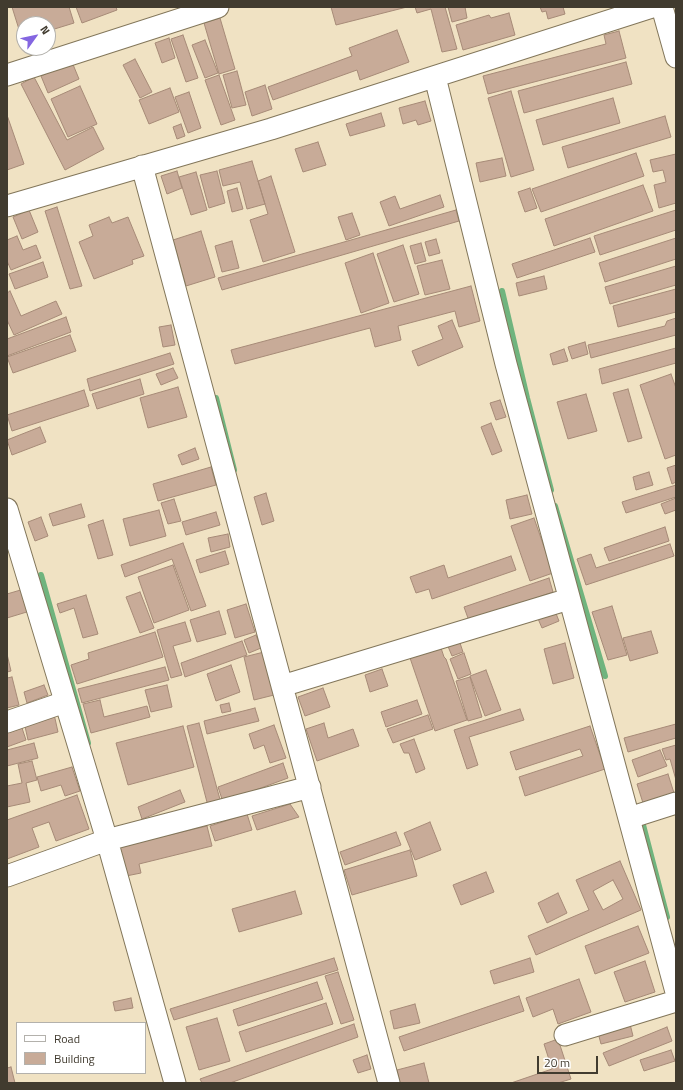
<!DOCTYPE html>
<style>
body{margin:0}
#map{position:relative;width:683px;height:1090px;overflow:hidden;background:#f0e2c3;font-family:"Titillium Web",sans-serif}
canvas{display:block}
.frame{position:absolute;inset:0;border:8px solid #413b2f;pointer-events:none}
.legend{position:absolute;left:16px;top:1022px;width:130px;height:52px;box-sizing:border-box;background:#fff;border:1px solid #b3b1ac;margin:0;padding:5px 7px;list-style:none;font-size:12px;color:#413b2f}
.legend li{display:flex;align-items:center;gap:8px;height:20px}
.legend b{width:20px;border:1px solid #b3b1ac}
.north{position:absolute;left:16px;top:16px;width:40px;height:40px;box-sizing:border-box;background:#fff;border:1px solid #b3b1ac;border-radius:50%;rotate:57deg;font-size:11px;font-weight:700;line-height:16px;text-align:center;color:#413b2f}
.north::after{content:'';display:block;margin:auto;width:14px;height:18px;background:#8466e1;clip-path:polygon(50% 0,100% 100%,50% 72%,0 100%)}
.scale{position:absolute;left:537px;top:1056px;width:61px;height:18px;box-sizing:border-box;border:2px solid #413b2f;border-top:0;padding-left:5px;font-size:12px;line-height:14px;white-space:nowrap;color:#413b2f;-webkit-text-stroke:3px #fff;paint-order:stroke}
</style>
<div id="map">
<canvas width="683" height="1090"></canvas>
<div class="frame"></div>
<ul class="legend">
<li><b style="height:5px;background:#fff"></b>Road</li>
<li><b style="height:11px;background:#c8ab98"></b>Building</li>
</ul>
<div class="north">N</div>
<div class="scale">20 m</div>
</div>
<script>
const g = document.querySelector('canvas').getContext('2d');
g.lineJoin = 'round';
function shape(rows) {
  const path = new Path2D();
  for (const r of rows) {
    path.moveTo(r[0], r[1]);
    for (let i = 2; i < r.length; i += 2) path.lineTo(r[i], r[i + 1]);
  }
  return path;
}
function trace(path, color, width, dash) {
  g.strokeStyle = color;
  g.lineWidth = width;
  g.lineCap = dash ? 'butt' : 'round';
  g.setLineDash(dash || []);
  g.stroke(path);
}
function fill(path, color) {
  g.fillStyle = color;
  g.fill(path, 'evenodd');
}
const stream = shape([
 [502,291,527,398,551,490],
 [216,398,234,470],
 [555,506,605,676],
 [41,575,88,743],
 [642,821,667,917]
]);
const building = shape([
 [12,7,69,7,74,23,48,31,48,24,24,24,24,38,22,39,12,7],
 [76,7,116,7,117,10,82,23,76,7],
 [331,7,407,7,336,25,331,7],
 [415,7,445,7,457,49,442,52,431,9,417,13,415,7],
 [448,7,465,7,467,18,452,22,448,7],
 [540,7,563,7,565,14,548,19,546,11,542,12,540,7],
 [509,13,515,35,463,50,456,25,489,15,491,18,509,13],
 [220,18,235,69,219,74,204,23,220,18],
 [397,30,409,62,360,80,357,70,273,100,268,87,352,56,349,48,397,30],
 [619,31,626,58,488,94,483,76,606,44,604,35,619,31],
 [183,35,198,78,186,82,171,39,183,35],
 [169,38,175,58,162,63,155,43,169,38],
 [205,40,218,73,205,78,192,45,205,40],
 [135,59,152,92,140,98,123,65,135,59],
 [72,62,79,79,48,93,41,76,72,62],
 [626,62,632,84,524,113,518,91,626,62],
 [237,71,246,105,232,108,223,75,237,71],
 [219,75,235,120,221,125,205,80,219,75],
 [34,77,67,140,93,127,104,149,65,170,21,84,34,77],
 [265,85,272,109,252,116,245,92,265,85],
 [80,86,97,124,68,137,51,99,80,86],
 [170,88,179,112,149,124,139,100,170,88],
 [511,91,534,170,511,177,488,98,511,91],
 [189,92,201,128,188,133,175,97,189,92],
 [613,98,620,123,543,145,536,120,613,98],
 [425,101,431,121,418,125,416,120,403,124,399,108,425,101],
 [381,113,385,126,350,136,346,124,381,113],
 [7,115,24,164,7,170,7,115],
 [665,116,671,137,568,168,562,147,665,116],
 [181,124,185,136,177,139,173,127,181,124],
 [318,142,326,165,303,172,295,149,318,142],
 [636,153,644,176,541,212,532,189,636,153],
 [676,154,676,203,659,208,654,185,666,182,663,170,653,172,650,160,676,154],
 [502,158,506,176,480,182,476,163,502,158],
 [252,161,265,204,247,209,240,182,223,186,219,170,252,161],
 [177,171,182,188,167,194,161,176,177,171],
 [217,171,225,203,209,208,200,175,217,171],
 [196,172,207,210,191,215,179,177,196,172],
 [271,176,295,252,263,262,250,220,268,214,258,181,271,176],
 [643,185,653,211,554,246,545,219,643,185],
 [237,188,243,209,232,212,227,191,237,188],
 [530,188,537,208,525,212,518,192,530,188],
 [440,195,444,207,389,226,380,202,395,196,400,209,440,195],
 [57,207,82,286,70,289,45,211,57,207],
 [29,210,38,232,22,239,13,217,29,210],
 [456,210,459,221,222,290,218,278,456,210],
 [676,210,676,230,600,255,594,236,676,210],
 [352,213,360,235,346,240,338,217,352,213],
 [109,217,112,223,128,217,144,256,132,260,133,264,94,279,79,242,93,236,89,225,109,217],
 [201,231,215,277,186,286,173,240,201,231],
 [17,236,23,250,36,245,41,258,11,270,7,261,7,240,17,236],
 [590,238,595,252,517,278,512,264,590,238],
 [676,238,676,259,605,282,599,263,676,238],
 [436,239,440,253,429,256,425,242,436,239],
 [232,241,239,268,222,272,215,246,232,241],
 [421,243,426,261,415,264,410,246,421,243],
 [403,245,419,294,394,302,377,254,403,245],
 [373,253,389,303,361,313,345,263,373,253],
 [442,260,450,289,425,295,417,266,442,260],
 [43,262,48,277,15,289,9,274,43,262],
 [676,266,676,285,610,304,605,287,676,266],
 [544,276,547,289,519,296,516,283,544,276],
 [471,286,480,321,459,327,455,311,398,326,401,340,375,347,370,328,235,364,231,350,471,286],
 [676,289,676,312,618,327,613,306,676,289],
 [10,291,21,316,56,301,62,314,14,335,7,320,7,293,10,291],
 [66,317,71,332,7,356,7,339,66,317],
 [676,318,676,335,591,358,588,345,665,326,667,321,676,318],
 [452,320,463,347,418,366,412,351,443,339,438,326,452,320],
 [171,325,175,345,163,347,159,327,171,325],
 [70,335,76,351,13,373,7,357,70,335],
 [585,342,588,354,572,359,568,347,585,342],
 [676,348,676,363,602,384,599,369,676,348],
 [564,349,568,361,553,365,550,354,564,349],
 [170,353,174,364,90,391,87,379,170,353],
 [173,368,178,378,161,385,156,374,173,368],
 [671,374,676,388,676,455,665,459,640,385,671,374],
 [140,379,144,394,97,409,92,394,140,379],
 [178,387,187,417,148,428,140,398,178,387],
 [628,389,642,438,628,442,613,393,628,389],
 [84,390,89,406,12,431,7,415,84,390],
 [586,394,597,431,568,439,557,402,586,394],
 [500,400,506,417,496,420,490,403,500,400],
 [491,423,502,451,492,455,481,427,491,423],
 [40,427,46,442,12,455,7,440,40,427],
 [195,448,199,459,182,465,178,455,195,448],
 [676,465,676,482,672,484,667,468,676,465],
 [211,467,216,485,158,501,153,484,211,467],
 [649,472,653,485,636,490,633,477,649,472],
 [676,485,676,497,626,513,622,502,676,485],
 [266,493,274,521,262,525,254,497,266,493],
 [527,495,532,514,510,519,506,500,527,495],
 [676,498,676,510,665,514,661,504,676,498],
 [174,499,181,521,168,524,161,503,174,499],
 [81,504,85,517,53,526,49,514,81,504],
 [159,510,166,536,130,546,123,519,159,510],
 [216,512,220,525,186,535,182,522,216,512],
 [41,517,48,536,35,541,28,522,41,517],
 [534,518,553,573,530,581,511,526,534,518],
 [103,520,113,555,98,559,88,525,103,520],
 [665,527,669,541,609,561,604,548,665,527],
 [228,534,230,547,211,552,208,538,228,534],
 [183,543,206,606,191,611,172,559,125,577,121,565,183,543],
 [670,544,674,556,586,585,577,559,591,554,596,568,670,544],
 [225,551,229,564,200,573,196,560,225,551],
 [511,556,516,570,432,599,429,589,416,593,410,577,444,565,448,578,511,556],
 [173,565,189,610,154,623,138,577,173,565],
 [549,578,553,592,469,621,464,607,549,578],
 [24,589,30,611,7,618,7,594,24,589],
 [140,592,154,628,140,633,126,597,140,592],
 [86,595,98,634,83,638,74,608,60,613,57,604,86,595],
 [246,604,255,632,235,638,227,610,246,604],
 [553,606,559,621,542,628,536,614,553,606],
 [612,606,627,655,608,660,592,612,612,606],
 [219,611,226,634,197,642,190,620,219,611],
 [185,622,191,641,173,646,182,675,171,678,157,630,185,622],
 [651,631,658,653,630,661,623,638,651,631],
 [155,632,163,657,77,684,71,665,89,659,88,653,155,632],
 [256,635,261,648,249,653,244,640,256,635],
 [459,640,463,652,452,656,447,644,459,640],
 [242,641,247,655,185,677,181,663,242,641],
 [565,643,574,678,553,684,544,649,565,643],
 [440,645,444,657,446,659,467,720,435,731,409,655,440,645],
 [264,652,274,695,254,700,244,657,264,652],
 [464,653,471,674,458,679,450,659,464,653],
 [7,654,11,671,7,672,7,654],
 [231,665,240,692,216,701,207,674,231,665],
 [165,667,169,680,82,703,78,689,165,667],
 [382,669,388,686,370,692,365,675,382,669],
 [486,670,501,710,485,716,470,676,486,670],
 [12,677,19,705,7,708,7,678,12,677],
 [470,677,482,717,468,721,456,681,470,677],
 [44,685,48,695,27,703,24,692,44,685],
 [167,685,172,707,151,712,145,690,167,685],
 [323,688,330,707,305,716,298,697,323,688],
 [100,700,104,717,147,706,150,717,91,733,83,704,100,700],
 [417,700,422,714,386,727,381,712,417,700],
 [229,703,231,711,222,713,220,705,229,703],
 [255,708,259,721,207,734,204,721,255,708],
 [520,709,524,720,469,737,478,765,467,769,454,730,520,709],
 [54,714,58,732,28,740,24,722,54,714],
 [428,715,433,729,393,743,387,729,428,715],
 [199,723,221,803,208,806,187,726,199,723],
 [324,723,328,738,353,729,359,746,317,761,306,729,324,723],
 [676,724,676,738,628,752,624,738,676,724],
 [21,725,26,740,7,747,7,730,21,725],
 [274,725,286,758,270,763,264,745,254,749,249,734,274,725],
 [183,726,194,767,128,785,116,743,183,726],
 [590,726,605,769,525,796,519,777,583,756,580,749,516,770,510,752,590,726],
 [414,739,425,769,416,773,409,753,404,753,400,744,414,739],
 [34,743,38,758,7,766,7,750,34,743],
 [676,745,676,780,670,759,666,760,662,749,676,745],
 [660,750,667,766,638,777,632,760,660,750],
 [32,761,37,780,26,783,30,802,7,807,7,786,22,783,18,764,32,761],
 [283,763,288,778,223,802,218,787,283,763],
 [72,767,80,791,65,796,61,785,41,791,37,777,72,767],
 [668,774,674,793,643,803,637,784,668,774],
 [180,790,185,802,142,819,138,807,180,790],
 [77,795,89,829,56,841,49,822,32,828,39,847,7,859,7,820,77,795],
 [290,804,299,817,257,830,252,816,290,804],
 [247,814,252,830,215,841,210,826,247,814],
 [430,822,441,850,415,860,404,833,430,822],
 [207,826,212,846,139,864,141,873,126,876,119,847,207,826],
 [396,832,401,845,345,865,340,852,396,832],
 [410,850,417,876,352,895,344,870,410,850],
 [620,861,641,910,536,955,528,936,589,910,576,880,620,861],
 [613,880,623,899,603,910,593,891,613,880],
 [486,872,494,892,461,905,453,885,486,872],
 [295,891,302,914,239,932,232,909,295,891],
 [558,893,567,913,547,923,538,903,558,893],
 [638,926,649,953,595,974,585,946,638,926],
 [334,958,338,970,174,1020,170,1009,334,958],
 [530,958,534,972,494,984,490,971,530,958],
 [645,961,655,992,625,1002,614,972,645,961],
 [338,972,354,1020,341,1024,325,976,338,972],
 [579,979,591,1012,558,1024,553,1009,533,1017,526,998,579,979],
 [317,982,323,999,238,1026,233,1010,317,982],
 [519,996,524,1011,404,1051,399,1037,519,996],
 [131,998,133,1008,115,1011,113,1002,131,998],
 [326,1003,333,1024,246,1052,239,1032,326,1003],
 [415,1004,420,1023,394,1029,390,1011,415,1004],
 [217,1018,230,1061,199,1070,186,1027,217,1018],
 [629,1020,633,1036,601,1044,597,1029,629,1020],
 [354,1024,358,1037,230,1083,202,1083,200,1079,354,1024],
 [667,1027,672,1041,609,1066,603,1053,667,1027],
 [558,1039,571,1079,558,1083,511,1083,552,1069,544,1044,558,1039],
 [671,1050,675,1061,644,1071,640,1060,671,1050],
 [367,1055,371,1069,358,1073,353,1060,367,1055],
 [424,1063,429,1083,400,1083,397,1070,424,1063],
 [11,1067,15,1083,7,1083,7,1068,11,1067]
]);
const minor = shape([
 [662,7,676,57],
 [7,75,218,7],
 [435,77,506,364,676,992],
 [142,166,389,1083],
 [7,206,271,129,652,7],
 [7,509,107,840,175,1083],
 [282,686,569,599],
 [7,722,65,702],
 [629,818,676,803],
 [7,876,107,840,310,787],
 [565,1035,676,1001]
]);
trace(stream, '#70b47e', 6);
fill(building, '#c8ab98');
trace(building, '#a68a77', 1);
trace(minor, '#82765a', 23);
trace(minor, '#fff', 21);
</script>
